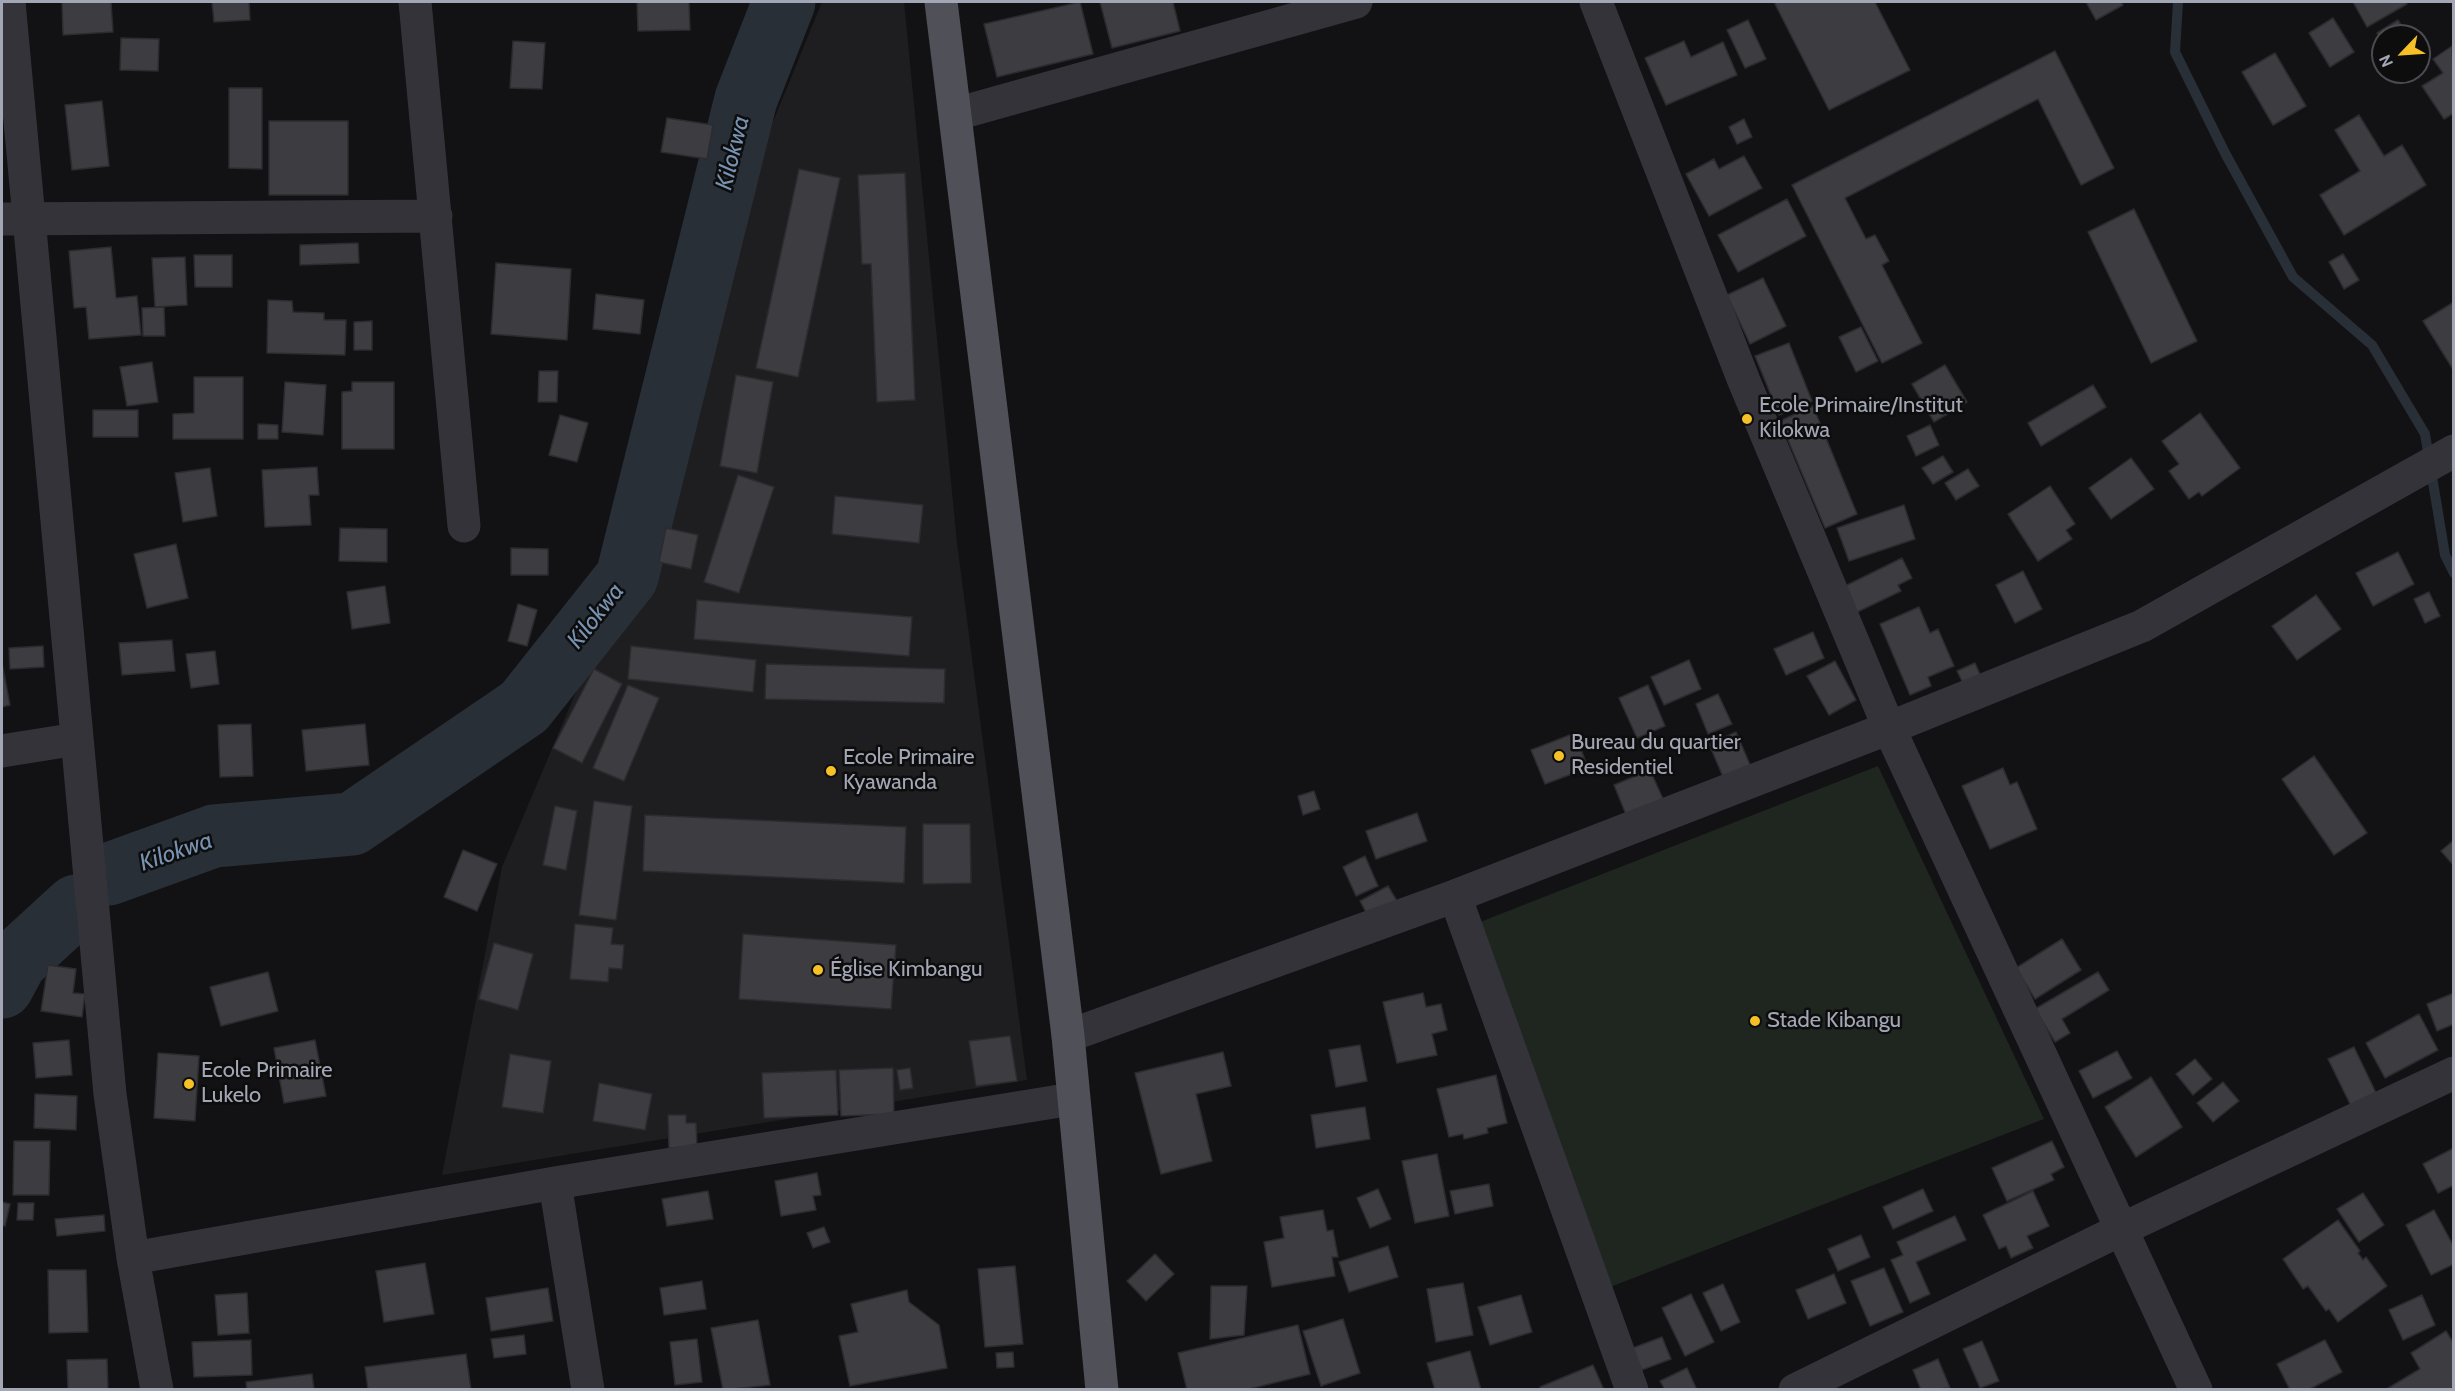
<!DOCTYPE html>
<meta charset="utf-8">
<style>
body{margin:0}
#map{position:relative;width:2455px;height:1391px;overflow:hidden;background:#121214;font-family:Cabin,sans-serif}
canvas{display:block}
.frame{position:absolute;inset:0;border:3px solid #a3a7b5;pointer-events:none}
.north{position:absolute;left:2371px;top:24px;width:60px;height:60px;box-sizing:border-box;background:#0d0d0e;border:2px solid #494b51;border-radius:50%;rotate:245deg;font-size:16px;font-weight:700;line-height:24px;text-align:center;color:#a3a7b5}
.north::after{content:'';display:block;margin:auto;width:21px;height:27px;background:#f6c027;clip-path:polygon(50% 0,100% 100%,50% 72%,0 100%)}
</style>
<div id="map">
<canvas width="2455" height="1391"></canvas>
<div class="frame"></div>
<div class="north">N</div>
</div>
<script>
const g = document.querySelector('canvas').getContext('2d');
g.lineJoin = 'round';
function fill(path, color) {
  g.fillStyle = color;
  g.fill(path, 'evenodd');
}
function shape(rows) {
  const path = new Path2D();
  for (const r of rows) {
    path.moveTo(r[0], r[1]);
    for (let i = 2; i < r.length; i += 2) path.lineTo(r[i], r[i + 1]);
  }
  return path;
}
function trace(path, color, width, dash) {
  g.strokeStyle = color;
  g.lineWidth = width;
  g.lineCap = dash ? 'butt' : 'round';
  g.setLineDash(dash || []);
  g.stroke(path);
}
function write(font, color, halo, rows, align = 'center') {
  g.font = font + ' Cabin,sans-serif';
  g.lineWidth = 5;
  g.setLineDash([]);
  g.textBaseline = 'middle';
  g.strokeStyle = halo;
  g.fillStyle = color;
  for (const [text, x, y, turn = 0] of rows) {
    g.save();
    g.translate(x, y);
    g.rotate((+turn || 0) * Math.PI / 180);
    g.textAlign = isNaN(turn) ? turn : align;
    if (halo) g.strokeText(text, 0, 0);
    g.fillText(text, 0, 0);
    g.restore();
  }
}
const built = shape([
 [822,2,904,2,957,543,1027,1080,442,1175,502,867,589,661,641,567,701,332,766,139]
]);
const green = shape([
 [1878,766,2044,1119,1605,1289,1480,922]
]);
const stream = shape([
 [2178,2,2175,52,2225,153,2293,277,2372,345,2425,434,2445,555,2454,573]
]);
const river = shape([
 [109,874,214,836,352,824,524,707,627,577,746,99,784,2],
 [2,987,16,961,76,906]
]);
const building = shape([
 [62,2,111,2,113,32,63,35,62,2],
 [212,2,249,2,250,20,214,22,212,2],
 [637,2,689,2,690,30,638,31,637,2],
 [1080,2,1093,54,997,77,984,24,1080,2],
 [1100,2,1173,2,1180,31,1112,48,1100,2],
 [1774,2,1875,2,1910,70,1829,110,1774,2],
 [2086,2,2121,2,2123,5,2096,20,2086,2],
 [2353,2,2405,2,2407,4,2367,27,2353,2],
 [2333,18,2354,52,2330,67,2309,33,2333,18],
 [1748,20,1766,59,1745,68,1727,30,1748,20],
 [2398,20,2408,36,2383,36,2383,42,2377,33,2398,20],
 [121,38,159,39,158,71,120,70,121,38],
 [513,41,545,43,542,89,510,88,513,41],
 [1684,41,1691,57,1723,42,1737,75,1666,105,1645,58,1684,41],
 [2452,46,2454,113,2444,119,2422,86,2443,73,2433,59,2452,46],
 [2055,51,2114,168,2081,185,2038,99,1845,198,1866,239,1875,235,1889,261,1882,265,1922,343,1882,363,1792,185,2055,51],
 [2275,53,2306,106,2273,125,2242,72,2275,53],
 [229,88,262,88,262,169,229,168,229,88],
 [102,101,109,166,72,170,65,105,102,101],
 [2359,115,2384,156,2402,145,2426,185,2344,235,2320,195,2360,171,2335,130,2359,115],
 [667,118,713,125,707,159,661,152,667,118],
 [1744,119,1752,137,1737,144,1729,127,1744,119],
 [269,121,348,121,348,195,269,195,269,121],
 [1744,156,1762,188,1709,216,1686,174,1714,159,1719,169,1744,156],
 [799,169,840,178,798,377,756,368,799,169],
 [905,173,915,400,877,402,871,264,862,264,858,175,905,173],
 [1787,199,1806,236,1738,272,1718,235,1787,199],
 [2134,209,2197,341,2151,363,2088,232,2134,209],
 [358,243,359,263,300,265,300,245,358,243],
 [111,247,116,298,137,296,141,335,89,339,86,307,74,308,69,251,111,247],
 [2343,254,2359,280,2344,289,2329,262,2343,254],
 [194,255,232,255,232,287,195,287,194,255],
 [185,257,187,305,155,307,152,258,185,257],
 [496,263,571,269,567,340,491,334,496,263],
 [1763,278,1786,326,1750,344,1727,295,1763,278],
 [596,294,644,300,640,334,593,329,596,294],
 [268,300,292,301,293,312,324,313,324,320,346,320,345,355,267,353,268,300],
 [2454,302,2454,371,2423,321,2454,302],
 [164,307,165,336,143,336,142,308,164,307],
 [372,321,372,350,354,350,354,322,372,321],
 [1861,327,1878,361,1856,372,1839,337,1861,327],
 [1789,343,1812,401,1779,415,1755,356,1789,343],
 [152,362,158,402,127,406,120,367,152,362],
 [1945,365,1967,402,1934,422,1912,384,1945,365],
 [539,371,558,371,557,402,538,402,539,371],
 [736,375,773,382,757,473,720,466,736,375],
 [194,377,243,377,243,439,173,439,173,414,194,413,194,377],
 [285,382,326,385,323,435,282,432,285,382],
 [352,382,394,382,394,449,342,449,342,392,352,391,352,382],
 [2093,385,2106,407,2041,446,2028,423,2093,385],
 [1813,406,1857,514,1825,528,1780,421,1813,406],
 [93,410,138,410,138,437,93,437,93,410],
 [2200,413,2240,468,2202,496,2199,492,2189,499,2169,471,2179,464,2162,441,2200,413],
 [560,415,588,423,577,462,549,455,560,415],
 [258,424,278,425,278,439,258,439,258,424],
 [1930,425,1939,445,1916,456,1907,436,1930,425],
 [1943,456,1953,472,1933,484,1922,468,1943,456],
 [2131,458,2154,489,2111,519,2089,488,2131,458],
 [317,467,319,495,309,495,311,525,265,527,262,470,317,467],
 [210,468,217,516,183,522,175,473,210,468],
 [1968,469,1979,486,1956,500,1945,483,1968,469],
 [738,475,774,487,739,593,704,582,738,475],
 [2050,486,2075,524,2066,530,2072,539,2038,561,2008,514,2050,486],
 [835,496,923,505,919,543,832,534,835,496],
 [1904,505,1915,539,1849,561,1837,528,1904,505],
 [340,528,387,529,387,562,339,561,340,528],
 [666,528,698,535,691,569,659,562,666,528],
 [176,544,188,598,147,608,134,554,176,544],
 [511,548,548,549,548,575,511,575,511,548],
 [2398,552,2414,584,2373,606,2356,573,2398,552],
 [1902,558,1912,578,1898,585,1901,591,1853,614,1841,588,1902,558],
 [2023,571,2042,609,2015,623,1996,585,2023,571],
 [385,586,390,623,352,629,347,592,385,586],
 [2429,592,2440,616,2425,623,2414,599,2429,592],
 [2316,595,2341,629,2297,660,2272,626,2316,595],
 [697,600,912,617,909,656,694,639,697,600],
 [518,604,537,610,527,646,508,641,518,604],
 [1919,607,1930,633,1938,629,1954,666,1928,677,1931,686,1910,695,1880,624,1919,607],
 [1813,632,1824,658,1786,675,1774,649,1813,632],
 [172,640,175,671,122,675,119,643,172,640],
 [43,646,44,667,10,669,9,648,43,646],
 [631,646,756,660,753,692,628,679,631,646],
 [215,651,219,684,191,688,186,654,215,651],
 [1689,660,1701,689,1664,705,1651,677,1689,660],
 [1835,661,1856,700,1829,715,1807,676,1835,661],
 [2,663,10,705,2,707,2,663],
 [1975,663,1982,679,1965,687,1957,671,1975,663],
 [766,664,945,669,944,703,765,699,766,664],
 [594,669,622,684,582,763,553,748,594,669],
 [628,685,659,698,624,781,593,768,628,685],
 [1648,685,1665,726,1637,738,1619,698,1648,685],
 [1718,694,1732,724,1708,734,1696,704,1718,694],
 [251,724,253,776,220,777,218,725,251,724],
 [365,724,369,765,306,771,302,730,365,724],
 [1736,732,1751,767,1724,779,1709,744,1736,732],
 [1575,733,1588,768,1545,784,1531,750,1575,733],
 [2314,756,2367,833,2334,855,2282,779,2314,756],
 [2003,768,2010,785,2017,782,2037,829,1990,849,1962,786,2003,768],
 [1650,770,1664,801,1627,817,1614,785,1650,770],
 [1314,791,1320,809,1303,815,1298,796,1314,791],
 [594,801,632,806,616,920,579,915,594,801],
 [555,806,577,811,566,870,543,865,555,806],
 [1417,813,1427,841,1376,859,1366,831,1417,813],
 [645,815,906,827,904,883,643,871,645,815],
 [923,824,970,824,971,883,923,884,923,824],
 [2454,840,2454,866,2441,851,2454,840],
 [463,850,497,864,477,911,444,897,463,850],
 [1365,856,1378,886,1356,896,1343,867,1365,856],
 [1388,886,1397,901,1368,916,1360,901,1388,886],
 [575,924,613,928,611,944,624,945,622,969,609,968,608,982,570,979,575,924],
 [743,934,896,945,891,1009,739,999,743,934],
 [2062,939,2081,970,2035,999,2016,968,2062,939],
 [494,943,533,954,518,1010,479,999,494,943],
 [48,965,76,969,73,993,85,994,82,1017,41,1011,48,965],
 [268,972,278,1011,221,1026,210,987,268,972],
 [2098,972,2109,990,2062,1019,2070,1033,2055,1042,2035,1009,2098,972],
 [1423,993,1426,1007,1441,1004,1447,1030,1432,1034,1437,1055,1397,1063,1383,1002,1423,993],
 [2454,993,2454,1024,2437,1031,2427,1004,2454,993],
 [2419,1014,2438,1050,2385,1078,2366,1043,2419,1014],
 [1010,1036,1017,1081,976,1086,969,1041,1010,1036],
 [69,1040,72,1075,36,1078,33,1043,69,1040],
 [315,1040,326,1096,284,1103,274,1048,315,1040],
 [1360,1045,1367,1081,1336,1087,1329,1050,1360,1045],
 [2354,1047,2377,1095,2352,1108,2328,1059,2354,1047],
 [2117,1051,2132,1078,2093,1098,2079,1071,2117,1051],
 [1223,1052,1231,1086,1196,1094,1212,1161,1161,1174,1135,1073,1223,1052],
 [158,1053,199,1056,195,1121,154,1118,158,1053],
 [510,1054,551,1061,543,1113,502,1107,510,1054],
 [2195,1059,2212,1079,2193,1095,2176,1074,2195,1059],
 [893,1068,894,1114,841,1116,839,1070,893,1068],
 [910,1068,913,1088,900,1090,897,1070,910,1068],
 [836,1070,838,1115,764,1118,762,1073,836,1070],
 [1496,1075,1507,1123,1487,1128,1488,1133,1464,1139,1463,1134,1449,1137,1437,1089,1496,1075],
 [2151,1077,2182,1127,2136,1157,2105,1107,2151,1077],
 [2223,1082,2239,1101,2213,1122,2197,1103,2223,1082],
 [599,1083,652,1094,645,1130,593,1121,599,1083],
 [35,1094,77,1096,76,1130,34,1128,35,1094],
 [1365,1107,1370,1139,1316,1148,1311,1115,1365,1107],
 [668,1115,686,1115,686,1123,696,1123,697,1147,669,1148,668,1115],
 [14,1141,50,1141,49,1195,13,1195,14,1141],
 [2052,1141,2064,1167,2051,1174,2054,1180,2007,1201,1992,1168,2052,1141],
 [2454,1148,2454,1185,2438,1193,2423,1164,2454,1148],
 [1437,1154,1449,1216,1415,1223,1402,1161,1437,1154],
 [817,1173,821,1195,813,1196,816,1210,781,1216,775,1181,817,1173],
 [1489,1184,1493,1206,1455,1214,1450,1191,1489,1184],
 [1378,1189,1391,1219,1370,1228,1357,1198,1378,1189],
 [1923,1189,1933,1211,1893,1229,1883,1207,1923,1189],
 [708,1191,713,1219,667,1226,662,1199,708,1191],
 [2033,1191,2049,1226,2027,1236,2033,1248,2011,1258,2006,1246,1999,1249,1983,1215,2033,1191],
 [2363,1193,2384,1225,2359,1242,2337,1209,2363,1193],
 [2,1202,10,1204,5,1226,2,1225,2,1202],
 [18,1203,34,1203,33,1220,17,1220,18,1203],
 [1323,1210,1327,1231,1333,1230,1338,1257,1332,1257,1335,1276,1272,1287,1264,1242,1284,1238,1280,1217,1323,1210],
 [2434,1210,2454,1247,2454,1264,2431,1275,2406,1225,2434,1210],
 [104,1215,105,1231,57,1236,55,1219,104,1215],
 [1955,1216,1966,1240,1916,1262,1930,1294,1910,1303,1891,1260,1903,1255,1897,1242,1955,1216],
 [2338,1220,2360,1251,2358,1253,2363,1260,2366,1257,2387,1286,2338,1322,2329,1309,2326,1311,2308,1286,2303,1289,2283,1259,2338,1220],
 [824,1227,830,1242,813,1248,807,1233,824,1227],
 [1861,1235,1870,1257,1838,1271,1828,1249,1861,1235],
 [1388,1246,1398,1277,1349,1292,1339,1262,1388,1246],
 [1155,1254,1174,1274,1146,1301,1127,1281,1155,1254],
 [425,1263,434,1314,384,1322,376,1271,425,1263],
 [1015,1266,1023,1344,985,1347,978,1269,1015,1266],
 [1884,1268,1903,1312,1870,1326,1851,1281,1884,1268],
 [48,1270,86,1270,88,1332,49,1333,48,1270],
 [1834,1274,1846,1303,1808,1319,1796,1290,1834,1274],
 [702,1281,706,1309,664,1315,660,1288,702,1281],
 [1463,1283,1473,1335,1436,1342,1427,1289,1463,1283],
 [1723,1284,1740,1322,1721,1331,1703,1293,1723,1284],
 [1211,1286,1247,1286,1244,1335,1210,1339,1211,1286],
 [548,1288,553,1321,491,1331,486,1298,548,1288],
 [907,1290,909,1302,939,1325,947,1368,850,1386,839,1336,858,1332,851,1304,907,1290],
 [247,1293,249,1333,218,1335,215,1295,247,1293],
 [1691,1294,1714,1342,1685,1356,1662,1308,1691,1294],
 [1521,1295,1532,1332,1490,1345,1478,1307,1521,1295],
 [2422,1295,2435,1325,2403,1340,2389,1310,2422,1295],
 [1343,1319,1360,1373,1321,1386,1303,1331,1343,1319],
 [758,1320,770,1385,723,1390,711,1328,758,1320],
 [1298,1325,1310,1374,1245,1390,1187,1390,1178,1353,1298,1325],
 [2446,1331,2454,1344,2454,1390,2385,1390,2420,1369,2411,1353,2446,1331],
 [524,1335,526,1354,494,1358,491,1339,524,1335],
 [1662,1337,1671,1359,1631,1374,1622,1352,1662,1337],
 [697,1339,702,1382,675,1385,670,1342,697,1339],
 [251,1340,252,1375,194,1377,192,1342,251,1340],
 [2325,1340,2342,1372,2308,1390,2290,1390,2277,1364,2325,1340],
 [1982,1341,1999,1381,1980,1388,1963,1349,1982,1341],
 [1470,1351,1481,1390,1435,1390,1427,1363,1470,1351],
 [1013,1352,1014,1367,997,1368,996,1353,1013,1352],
 [466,1354,471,1390,368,1390,365,1367,466,1354],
 [107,1359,108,1390,68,1390,67,1360,107,1359],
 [1938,1359,1950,1388,1921,1390,1913,1370,1938,1359],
 [1593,1365,1604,1390,1541,1390,1540,1387,1593,1365],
 [1687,1368,1697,1390,1665,1390,1660,1381,1687,1368],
 [312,1374,314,1390,247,1390,246,1382,312,1374]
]);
const minor = shape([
 [9,2,110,1094,133,1258,157,1390],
 [415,2,464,526],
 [1596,2,1744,381,1889,728,2196,1390],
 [956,114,1356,2],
 [2,219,436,216],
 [2,751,77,739],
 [1455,896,1632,1390],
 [1068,1036,1455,896,1889,728,2142,626,2454,451],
 [555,1183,588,1390],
 [133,1258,555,1183,1072,1099],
 [1795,1390,2122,1229,2454,1073]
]);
const primary = shape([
 [941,2,1068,1036,1102,1390]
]);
const markers = [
 [1747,419,6,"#f6c027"],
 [1559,756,6,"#f6c027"],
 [831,771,6,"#f6c027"],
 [818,970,6,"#f6c027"],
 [1755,1021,6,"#f6c027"],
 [189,1084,6,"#f6c027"]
];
const poiNames = [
 ["Ecole Primaire/Institut",1759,406],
 ["Kilokwa",1759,431],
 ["Bureau du quartier",1571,743],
 ["Residentiel",1571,768],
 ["Ecole Primaire",843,758],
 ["Kyawanda",843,783],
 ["Église Kimbangu",830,970],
 ["Stade Kibangu",1767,1021],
 ["Ecole Primaire",201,1071],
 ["Lukelo",201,1096]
];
const waterNames = [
 ["Kilokwa",733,153,-76],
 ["Kilokwa",596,616,-52],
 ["Kilokwa",176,852,-19]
];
fill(built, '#1e1e21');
fill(green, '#1e261f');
trace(stream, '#282f37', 10);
trace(river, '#282f37', 63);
fill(building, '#3c3c41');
trace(building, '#2c2c30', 1.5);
trace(minor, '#333339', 33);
trace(primary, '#4f5058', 33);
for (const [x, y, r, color] of markers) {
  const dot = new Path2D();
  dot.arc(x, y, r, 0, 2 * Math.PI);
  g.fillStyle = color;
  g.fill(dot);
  trace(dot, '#0d0d0e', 2);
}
write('22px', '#a3a7b5', '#0d0d0e', poiNames, 'left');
write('italic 24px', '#7892b1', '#0d0d0e', waterNames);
</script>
